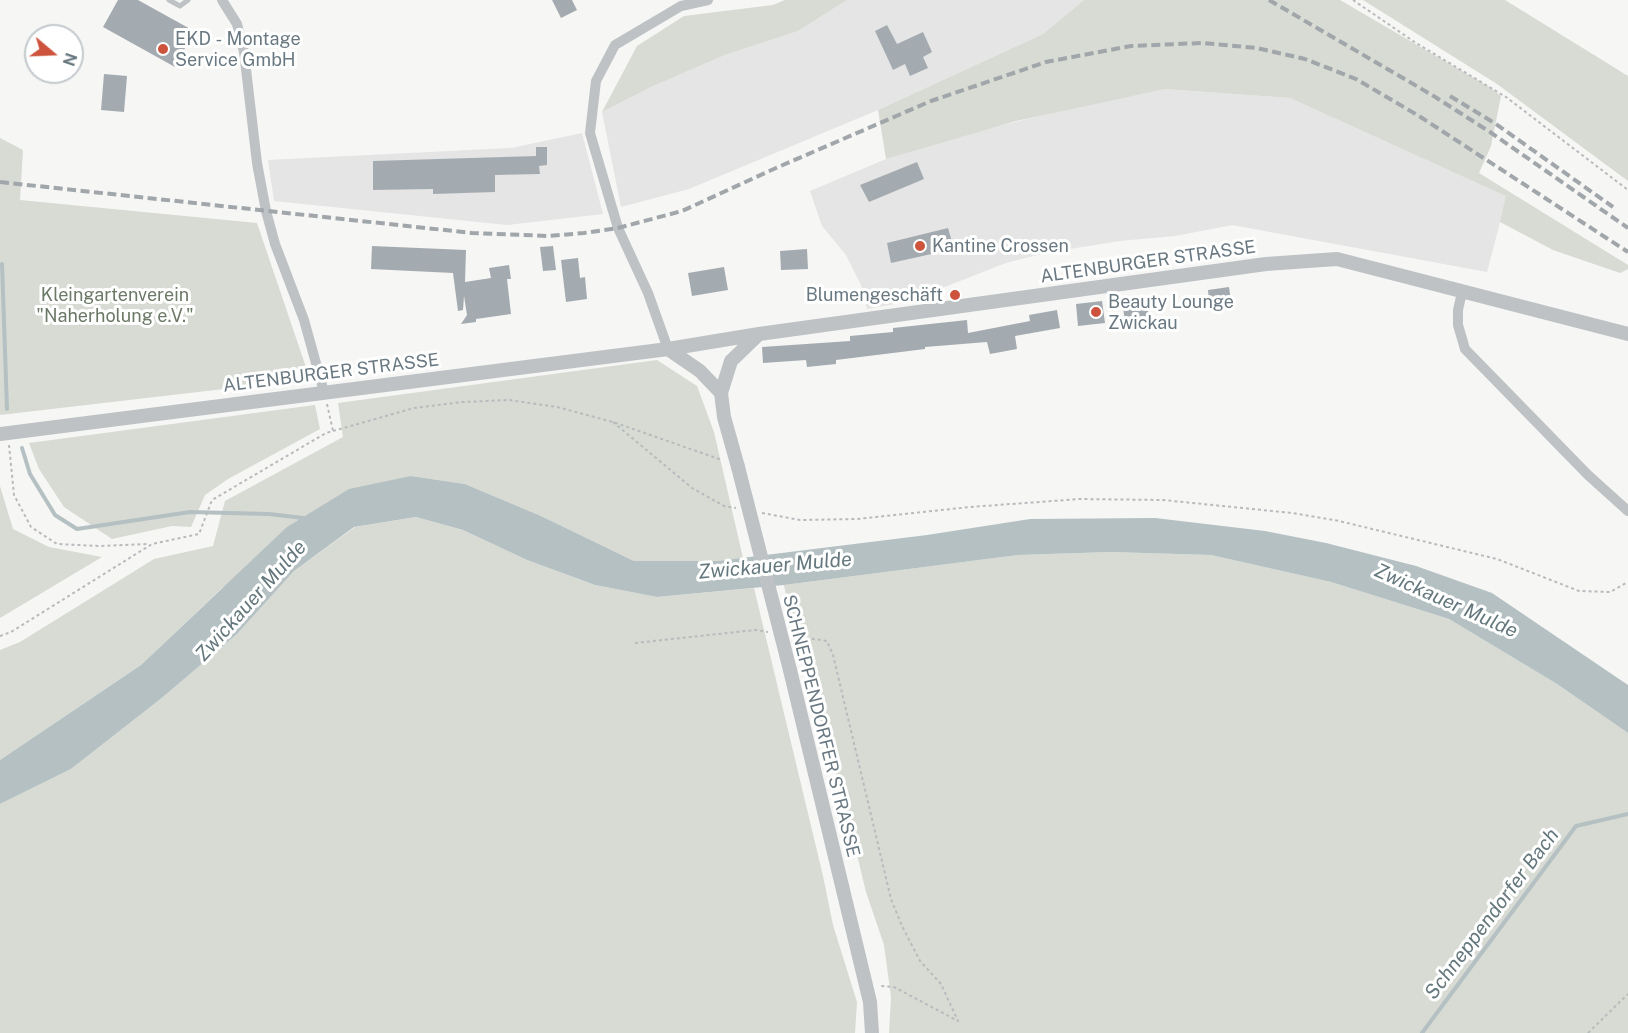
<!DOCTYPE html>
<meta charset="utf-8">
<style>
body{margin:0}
#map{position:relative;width:1628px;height:1033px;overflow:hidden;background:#f6f6f4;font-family:"Public Sans",sans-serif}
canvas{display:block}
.north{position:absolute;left:24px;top:24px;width:60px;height:60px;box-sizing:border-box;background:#fff;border:2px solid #c3c9cd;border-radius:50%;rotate:109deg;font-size:16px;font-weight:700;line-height:24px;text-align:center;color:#697881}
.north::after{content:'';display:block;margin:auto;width:21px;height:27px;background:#cd533d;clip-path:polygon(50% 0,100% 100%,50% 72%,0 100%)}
</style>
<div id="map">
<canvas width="1628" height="1033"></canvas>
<div class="north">N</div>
</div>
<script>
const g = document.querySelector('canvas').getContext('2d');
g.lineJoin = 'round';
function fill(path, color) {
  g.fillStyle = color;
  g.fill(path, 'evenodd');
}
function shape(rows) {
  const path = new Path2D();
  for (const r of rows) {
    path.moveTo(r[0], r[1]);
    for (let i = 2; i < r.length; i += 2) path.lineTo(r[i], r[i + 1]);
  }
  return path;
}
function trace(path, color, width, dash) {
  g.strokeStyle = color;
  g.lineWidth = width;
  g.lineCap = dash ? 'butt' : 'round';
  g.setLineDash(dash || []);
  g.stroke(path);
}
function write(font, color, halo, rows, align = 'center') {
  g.font = font + ' "Public Sans",sans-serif';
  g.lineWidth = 6;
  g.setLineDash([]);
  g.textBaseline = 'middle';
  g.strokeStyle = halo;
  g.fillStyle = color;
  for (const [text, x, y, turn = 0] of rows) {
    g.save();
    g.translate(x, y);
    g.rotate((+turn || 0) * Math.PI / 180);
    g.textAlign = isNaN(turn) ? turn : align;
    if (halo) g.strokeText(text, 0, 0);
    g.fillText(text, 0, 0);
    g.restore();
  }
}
const built = shape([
 [847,0,1084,0,1043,34,878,110,689,189,621,207,602,112,651,87,725,55,798,31],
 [1165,89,1290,98,1507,196,1487,272,1232,225,1175,236,1120,241,1045,253,1006,263,906,302,867,309,861,285,846,255,822,226,810,191,886,159,963,135,1071,108],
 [582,133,603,214,507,225,274,201,268,160,511,148]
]);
const green = shape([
 [785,0,847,0,798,31,725,55,651,87,602,112,637,46,684,16,773,5],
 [1084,0,1340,0,1491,88,1501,96,1491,146,1479,173,1628,265,1628,269,1620,273,1553,250,1500,222,1506,196,1290,98,1165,89,1016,121,886,159,878,110,1043,34],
 [1363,0,1505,0,1628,76,1628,181,1497,84],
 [0,138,23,150,20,200,257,223,310,379,0,415],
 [657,360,697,386,714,432,743,558,717,561,634,561,541,516,465,484,411,476,222,588,141,665,0,760,0,650,20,642,154,559,213,546,225,501,343,437,338,403],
 [315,405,320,429,228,479,205,495,191,527,172,526,112,539,64,507,39,469,29,443],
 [0,486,13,529,49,547,102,557,0,618],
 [416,517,463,530,527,560,595,585,657,597,754,588,823,876,833,925,857,1002,855,1033,0,1033,0,804,71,769,163,697,237,634,294,571,355,527],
 [1110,552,1211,555,1331,582,1449,619,1557,684,1628,733,1628,1033,889,1033,891,997,884,945,866,892,846,809,789,610,784,585,1018,555]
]);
const water = shape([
 [411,476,465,484,541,516,634,561,717,561,927,535,1030,519,1155,518,1265,531,1326,543,1416,566,1492,593,1628,685,1628,733,1557,684,1449,619,1331,582,1211,555,1110,552,1018,555,784,585,657,597,595,585,527,560,463,530,416,517,354,527,294,571,237,634,163,697,71,769,0,804,0,760,141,665,287,527,349,489]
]);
const stream = shape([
 [2,264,7,409],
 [22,448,30,474,55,515,77,529,190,512,269,514,303,518],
 [1422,1033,1576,826,1628,814]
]);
const building = shape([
 [118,0,138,0,194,31,175,67,103,27],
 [552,0,572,0,577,10,561,18],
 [887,25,897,44,923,32,932,52,923,57,928,68,910,76,905,64,893,70,875,31],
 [104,74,127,76,124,112,101,110],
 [536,147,547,147,547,165,539,166,540,174,495,175,495,192,433,194,433,189,373,190,373,161,536,156],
 [917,162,924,179,869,202,860,185],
 [948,228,954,249,891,263,887,243],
 [372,246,466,250,465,282,491,278,489,268,509,265,511,279,507,279,511,314,476,319,476,322,461,324,467,315,464,296,463,310,458,311,453,273,371,269],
 [553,246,556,270,543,271,540,247],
 [807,249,808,269,781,270,780,251],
 [578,258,580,278,585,277,587,299,566,302,561,260],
 [724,267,728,290,692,296,688,273],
 [1229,287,1232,308,1210,311,1208,290],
 [1146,298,1149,317,1125,321,1122,301],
 [1102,301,1105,323,1078,326,1076,304],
 [1057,310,1060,328,1015,336,1017,349,990,354,987,342,925,347,925,349,836,360,836,364,807,367,806,360,763,363,762,347,850,341,850,336,893,332,893,328,967,320,968,333,1030,321,1029,315]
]);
const path = shape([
 [1353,0,1416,43,1506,97,1628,190],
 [327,404,333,431],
 [613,422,692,488,724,506,736,508],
 [9,445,14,495,31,527,57,544,99,546,149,544],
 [762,513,800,520,857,519,970,507,1080,499,1163,500,1292,513,1339,521,1497,559,1579,591,1610,592,1628,582],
 [0,636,11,632,152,544,199,534,212,500,326,433,414,408,462,402,509,400,557,407,613,422,722,460],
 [794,636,827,641,833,655,891,899,902,926,920,961,941,984,958,1021,894,987,881,986],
 [635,643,755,630,768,632],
 [1588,1033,1628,994]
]);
const service = shape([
 [169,0,180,6,188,0]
]);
const minor = shape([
 [222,0,237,24,244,52,257,163,266,211,275,244,304,320,324,392],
 [1462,292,1458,310,1458,325,1465,349,1588,475,1628,511],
 [668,349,648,293,618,228,590,133,596,81,615,45,681,6,708,0]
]);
const tertiary = shape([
 [668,349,700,371,721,393,724,417,738,467],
 [721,393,731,361,759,334],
 [0,434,668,349,759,334,1266,264,1337,259,1628,334],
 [790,670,870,1002,872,1033]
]);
const rail = shape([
 [1269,0,1432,95,1490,132,1628,228],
 [1450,96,1496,124,1613,207],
 [0,182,472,233,549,236,584,233,618,228,682,211,776,168,931,101,1046,62,1131,46,1202,43,1257,48,1305,59,1356,79,1419,116,1628,252]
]);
const tertiaryBridge = shape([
 [738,467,790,670]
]);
const markers = [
 [163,49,6,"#cd533d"],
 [920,246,6,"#cd533d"],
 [955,295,6,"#cd533d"],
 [1096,312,6,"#cd533d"]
];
const poiNames = [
 ["EKD - Montage",175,39],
 ["Service GmbH",175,60],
 ["Kantine Crossen",932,246],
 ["Blumengeschäft",943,295,"right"],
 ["Beauty Lounge",1108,302],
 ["Zwickau",1108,323]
];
const streetNames = [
 ["ALTENBURGER STRASSE",1148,262,-8],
 ["ALTENBURGER STRASSE",331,373,-7],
 ["SCHNEPPENDORFER STRASSE",821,726,76]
];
const parkNames = [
 ["Kleingartenverein",115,295],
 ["\"Naherholung e.V.\"",115,316]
];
const waterNames = [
 ["Zwickauer Mulde",775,566,-5],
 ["Zwickauer Mulde",251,601,-48],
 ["Zwickauer Mulde",1446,601,24],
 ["Schneppendorfer Bach",1492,914,-53]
];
fill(built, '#e4e5e4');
fill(green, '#d7dbd3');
fill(water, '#b5c0c3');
trace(stream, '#b5c0c3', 4);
fill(building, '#a4abb0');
trace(path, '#b8bbbd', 2, [3, 3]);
trace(service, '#bec2c5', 5);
trace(minor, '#bec2c5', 10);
trace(tertiary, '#bec2c5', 14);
trace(rail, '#a0a6aa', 4, [9, 4.5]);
trace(tertiaryBridge, '#bec2c5', 14);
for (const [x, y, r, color] of markers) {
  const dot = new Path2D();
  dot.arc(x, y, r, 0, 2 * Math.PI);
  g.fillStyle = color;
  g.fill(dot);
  trace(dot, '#fff', 2);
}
write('18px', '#697881', '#fff', poiNames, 'left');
write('18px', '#697881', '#fff', streetNames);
write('18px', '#6c7967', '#fff', parkNames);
write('italic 20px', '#65787d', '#fff', waterNames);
</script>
